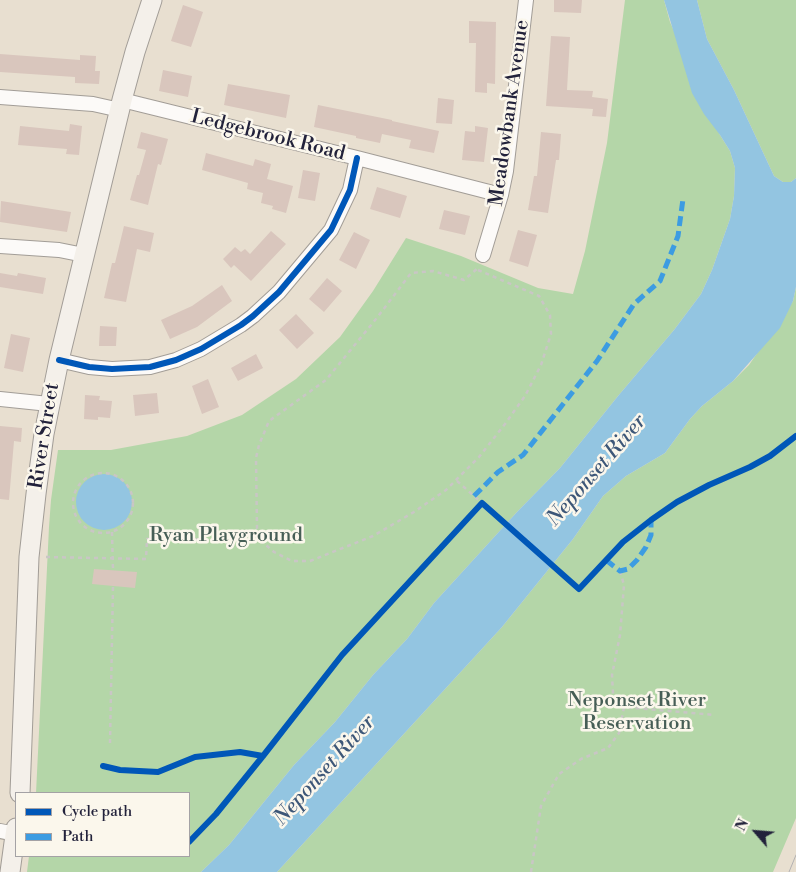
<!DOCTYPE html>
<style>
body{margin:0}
#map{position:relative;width:796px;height:872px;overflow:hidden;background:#e8dfd0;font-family:"Libre Bodoni",serif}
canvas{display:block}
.legend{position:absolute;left:15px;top:792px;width:175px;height:65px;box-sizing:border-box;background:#fbf7ec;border:1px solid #a4a2a5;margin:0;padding:6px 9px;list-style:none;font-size:15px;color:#22223b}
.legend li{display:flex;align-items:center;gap:10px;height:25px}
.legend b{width:25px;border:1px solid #a4a2a5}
.north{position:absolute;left:731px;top:807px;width:50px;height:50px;-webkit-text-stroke:4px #fbf7ec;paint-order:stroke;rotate:297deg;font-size:14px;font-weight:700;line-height:20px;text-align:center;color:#22223b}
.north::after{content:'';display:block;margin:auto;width:18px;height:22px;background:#22223b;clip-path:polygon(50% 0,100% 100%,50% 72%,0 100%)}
</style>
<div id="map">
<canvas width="796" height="872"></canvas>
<ul class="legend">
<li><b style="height:6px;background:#0057b8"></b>Cycle path</li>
<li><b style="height:6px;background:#3c9ce2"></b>Path</li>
</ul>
<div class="north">N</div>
</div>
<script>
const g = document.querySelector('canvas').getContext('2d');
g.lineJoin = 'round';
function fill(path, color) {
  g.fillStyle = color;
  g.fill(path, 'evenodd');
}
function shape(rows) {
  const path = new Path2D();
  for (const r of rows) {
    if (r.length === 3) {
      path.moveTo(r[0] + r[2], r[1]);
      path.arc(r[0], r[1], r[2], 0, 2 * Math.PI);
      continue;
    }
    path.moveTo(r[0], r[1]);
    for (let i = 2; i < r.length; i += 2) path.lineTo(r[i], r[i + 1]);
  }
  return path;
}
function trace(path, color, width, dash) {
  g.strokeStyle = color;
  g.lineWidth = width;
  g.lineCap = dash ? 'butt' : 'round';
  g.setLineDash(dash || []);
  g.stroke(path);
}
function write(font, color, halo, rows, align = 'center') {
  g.font = font + ' "Libre Bodoni",serif';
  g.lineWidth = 5;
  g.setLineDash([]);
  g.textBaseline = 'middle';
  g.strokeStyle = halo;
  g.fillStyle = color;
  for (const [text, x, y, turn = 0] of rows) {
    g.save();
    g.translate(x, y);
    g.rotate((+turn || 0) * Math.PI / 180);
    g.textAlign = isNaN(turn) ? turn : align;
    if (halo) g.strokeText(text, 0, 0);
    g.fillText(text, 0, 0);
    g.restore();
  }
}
const green = shape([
 [625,0,664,0,670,22,720,135,730,151,735,168,734,196,730,219,712,270,701,294,674,330,618,396,560,468,517,512,434,603,407,639,373,675,335,722,294,765,229,845,201,872,27,872,29,856,189,856,189,793,36,793,49,527,51,500,58,450,111,450,187,436,242,415,296,379,340,337,373,291,406,238,461,256,538,288,573,294,585,251,607,143],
 [697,0,796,0,796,178,791,182,783,182,774,176,734,90,707,39],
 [796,287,796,818,773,872,277,872,502,627,573,539,603,496,626,476,665,453,690,419,702,406,733,381,749,365,793,301]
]);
const water = shape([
 [664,0,697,0,707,39,734,90,774,176,783,182,791,182,796,178,796,287,793,301,780,328,733,381,702,406,690,419,665,453,626,476,603,496,573,539,502,627,277,872,201,872,229,845,294,765,335,722,373,675,407,639,434,603,517,512,560,468,618,396,674,330,701,294,712,270,730,219,734,196,735,168,730,151,720,135,704,114,692,93],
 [104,502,28]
]);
const building = shape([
 [554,0,582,0,581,13,554,12],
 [183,5,203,12,191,47,171,41],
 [469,21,496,22,495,84,487,83,487,93,475,92,476,43,469,43],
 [551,36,570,37,567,90,593,91,592,97,608,99,606,117,592,116,593,109,546,106],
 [0,54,80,60,80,55,96,56,95,71,100,71,99,84,75,83,75,77,0,72],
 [163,70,192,76,188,97,159,91],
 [228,84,290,95,286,118,224,105],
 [438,98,454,100,452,124,436,123],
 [318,105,392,120,392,121,439,131,434,153,409,148,411,140,382,134,380,143,356,138,356,136,314,127],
 [70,124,82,126,79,155,66,154,67,149,18,145,20,126,69,131],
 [475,126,488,128,484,162,462,160,465,131,475,132],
 [141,132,168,139,161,165,158,164,148,205,130,200,137,175,139,175,146,150,137,148],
 [541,132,561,134,559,160,556,160,548,213,528,210,534,176,537,176],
 [206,153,253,166,255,159,271,164,267,179,293,186,286,213,272,209,273,206,261,203,263,193,247,189,248,183,202,170],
 [303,170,320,173,315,201,298,198],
 [377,187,407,196,400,218,370,209],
 [1,201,71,212,67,232,0,222],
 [444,210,470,216,465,235,439,229],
 [124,226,154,233,150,252,137,249,126,302,104,298,112,263,115,263],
 [518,230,537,235,528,267,509,261],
 [271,231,286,244,251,281,234,265,231,268,223,259,235,247,241,252,245,249,250,254],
 [354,232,370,240,356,269,339,260],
 [0,273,17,276,18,273,46,278,43,294,0,287],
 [327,278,342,291,324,312,309,299],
 [222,285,232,301,197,327,170,339,161,320,192,306],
 [296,314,314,333,297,349,279,330],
 [100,326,117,327,116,346,99,346],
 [11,334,30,338,23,372,4,368],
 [256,354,263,368,238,381,231,368],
 [208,379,219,407,202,414,192,386],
 [157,393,159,413,135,416,133,395],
 [85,395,100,396,99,400,112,401,110,418,98,417,98,420,84,419],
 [0,426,22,428,21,442,14,441,9,500,0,499],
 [94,569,137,572,135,588,92,584]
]);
const path = shape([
 [478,270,539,296,550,315,551,334,541,365,525,396,505,424,479,457,446,490,414,512,373,536,310,561,292,561,274,552,260,540,257,528,256,458,259,445,269,421,326,380,376,319,411,273,433,271,464,280,478,268],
 [103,503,30],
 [457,481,482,503],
 [112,532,113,570],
 [46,557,146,559,147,539,260,540],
 [620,571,624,585,620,635,612,675,613,694,624,707],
 [110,743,113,586],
 [531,872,541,806,559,774,581,759,608,748,619,733,624,707,715,715]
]);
const minor = shape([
 [0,97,93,104,120,110],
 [122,100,357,158,501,195],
 [0,246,59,250,84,255],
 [483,255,501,195,506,171,526,0],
 [59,360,89,367,112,369,150,367,176,360,201,349,241,325,253,316,279,292,331,230,350,190,357,158],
 [0,399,49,404],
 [0,831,16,834]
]);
const secondary = shape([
 [20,793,29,557,36,494,44,434,59,360,122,100,135,52,152,0],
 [10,872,16,828]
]);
const tram = shape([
 [789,872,796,855]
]);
const quiet = shape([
 [474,496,498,472,523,455,597,361,634,304,660,281,678,236,683,199],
 [606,560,620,571,628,569,637,560,646,547,651,535,651,520]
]);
const cycleway = shape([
 [59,360,89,367,112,369,150,367,176,360,201,349,241,325,253,316,279,292,331,230,350,190,357,158],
 [103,766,120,770,158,772,195,757,240,752,263,756],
 [189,842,216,814,263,756,342,655,482,503,579,589,623,542,651,520,677,502,709,485,750,467,770,456,796,436]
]);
const streetNames = [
 ["Meadowbank Avenue",510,113,-82],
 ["Ledgebrook Road",268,136,14],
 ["River Street",45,436,-81]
];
const parkNames = [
 ["Ryan Playground",226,536],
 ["Neponset River",637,701],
 ["Reservation",637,724]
];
const waterNames = [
 ["Neponset River",597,471,-49],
 ["Neponset River",325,771,-48]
];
fill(green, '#b4d6a8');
fill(water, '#93c5e1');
fill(building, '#d9c6bd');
trace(minor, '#a29d97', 16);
trace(secondary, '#a29d97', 21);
trace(path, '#c9c6c5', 2.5, [4, 4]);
trace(minor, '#fcfaf8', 14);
trace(secondary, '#f4f0ea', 19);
trace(tram, '#b3b2b3', 1);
trace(quiet, '#3c9ce2', 5, [10, 5]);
trace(cycleway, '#0057b8', 6);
write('20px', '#22223b', '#fbf7ec', streetNames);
write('20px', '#465e56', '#fbf7ec', parkNames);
write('italic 21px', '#3d5778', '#fbf7ec', waterNames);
</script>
